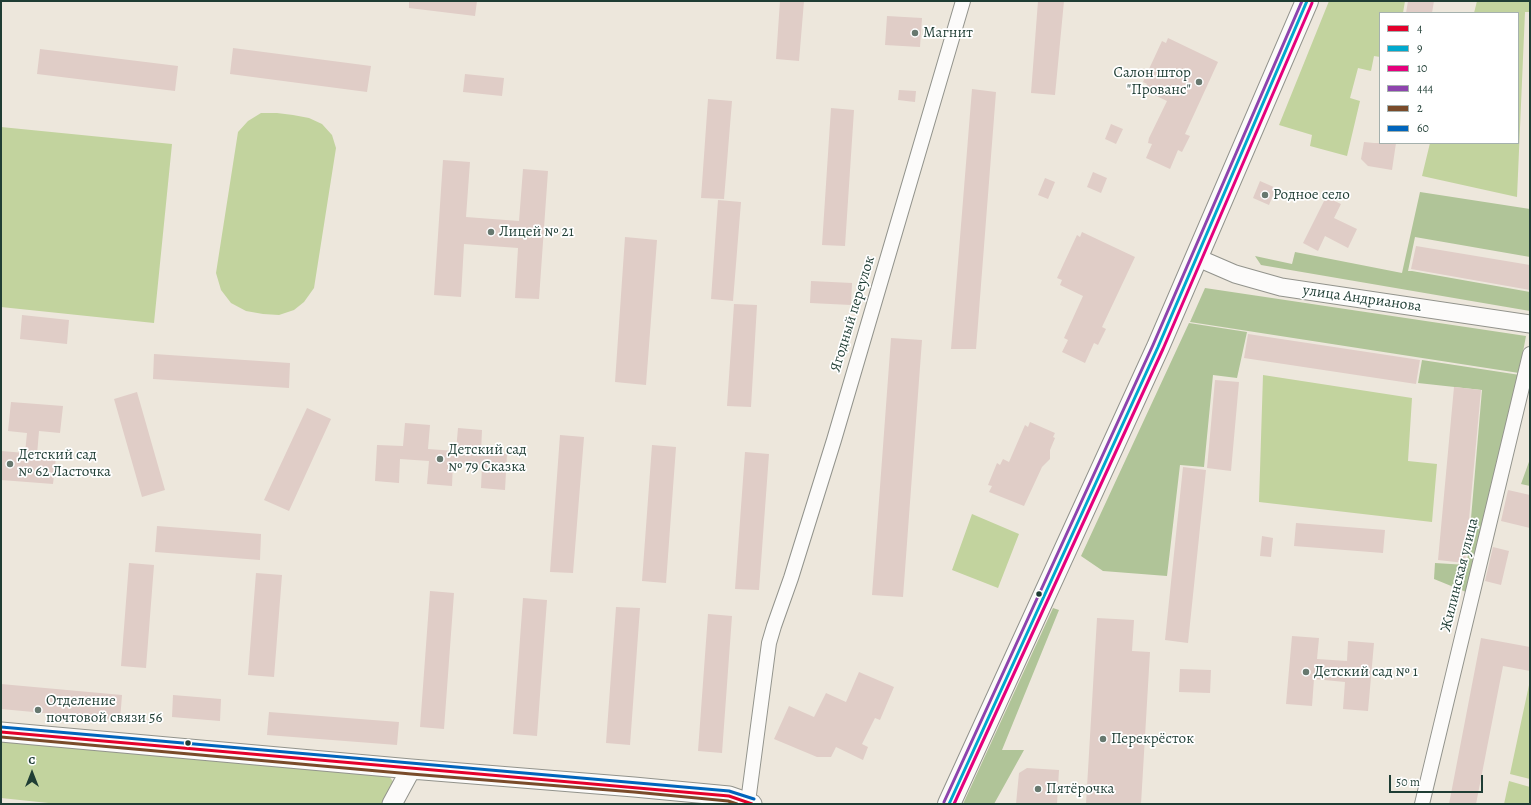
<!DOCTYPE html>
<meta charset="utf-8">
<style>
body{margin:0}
#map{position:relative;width:1531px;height:805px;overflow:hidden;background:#ede7dc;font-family:Alegreya,serif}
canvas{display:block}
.frame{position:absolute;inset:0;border:2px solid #1f3d34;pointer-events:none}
.legend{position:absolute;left:1379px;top:12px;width:140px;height:132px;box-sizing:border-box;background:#fff;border:1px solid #a5b1ae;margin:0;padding:5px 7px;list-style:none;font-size:12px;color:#1f3d34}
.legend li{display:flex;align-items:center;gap:8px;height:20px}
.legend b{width:20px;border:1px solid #a5b1ae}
.north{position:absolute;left:12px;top:753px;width:40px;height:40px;-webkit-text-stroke:3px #fff;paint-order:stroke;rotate:0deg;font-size:11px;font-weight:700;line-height:16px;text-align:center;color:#1f3d34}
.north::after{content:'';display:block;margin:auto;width:14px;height:18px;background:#1f3d34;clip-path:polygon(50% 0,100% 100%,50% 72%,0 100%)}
.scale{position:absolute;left:1389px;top:775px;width:94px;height:18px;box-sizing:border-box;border:2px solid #1f3d34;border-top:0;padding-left:5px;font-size:12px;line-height:14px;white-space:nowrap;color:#1f3d34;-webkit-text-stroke:3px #fff;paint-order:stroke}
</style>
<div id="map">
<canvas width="1531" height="805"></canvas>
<div class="frame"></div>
<ul class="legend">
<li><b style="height:5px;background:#e4002b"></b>4</li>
<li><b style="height:5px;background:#00a9ce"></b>9</li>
<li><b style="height:5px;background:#e5007d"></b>10</li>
<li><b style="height:5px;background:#8e44ad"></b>444</li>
<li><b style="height:5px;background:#7a4b2a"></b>2</li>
<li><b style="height:5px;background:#0065bd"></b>60</li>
</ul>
<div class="north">С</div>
<div class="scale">50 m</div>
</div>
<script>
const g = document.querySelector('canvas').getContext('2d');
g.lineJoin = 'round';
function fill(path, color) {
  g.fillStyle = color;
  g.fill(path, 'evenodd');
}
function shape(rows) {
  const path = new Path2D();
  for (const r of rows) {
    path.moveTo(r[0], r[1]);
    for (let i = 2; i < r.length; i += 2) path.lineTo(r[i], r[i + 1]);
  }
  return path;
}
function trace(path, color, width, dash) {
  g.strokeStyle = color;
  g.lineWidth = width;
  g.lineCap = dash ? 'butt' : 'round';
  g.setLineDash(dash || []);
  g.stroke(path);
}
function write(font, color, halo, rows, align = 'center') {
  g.font = font + ' Alegreya,serif';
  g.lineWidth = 3.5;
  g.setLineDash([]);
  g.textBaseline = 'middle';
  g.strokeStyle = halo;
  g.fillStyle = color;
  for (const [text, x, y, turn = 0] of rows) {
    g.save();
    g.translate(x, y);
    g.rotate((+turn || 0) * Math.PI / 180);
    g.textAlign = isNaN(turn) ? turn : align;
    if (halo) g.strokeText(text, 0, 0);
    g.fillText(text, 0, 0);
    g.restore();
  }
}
const green = shape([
 [1329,1,1405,1,1403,13,1380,13,1380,57,1374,56,1371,71,1358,68,1350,98,1360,101,1347,156,1310,146,1312,135,1279,125],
 [1477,1,1530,1,1530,12,1525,12,1517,197,1422,176,1430,143,1518,143,1518,13,1474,13],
 [261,113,277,113,293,115,309,118,322,124,332,135,336,148,314,288,304,302,294,310,279,315,263,314,246,311,231,303,221,290,216,273,238,132,248,121],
 [1,127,172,144,154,323,1,307],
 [1263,375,1412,398,1408,461,1437,464,1432,522,1259,502],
 [972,514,1019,534,998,588,952,570],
 [1529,685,1530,685,1530,779,1510,774],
 [1,740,387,773,394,783,382,804,58,804,1,798],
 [1509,781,1530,787,1530,804,1504,804]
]);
const forest = shape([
 [1420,192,1530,209,1530,257,1415,237,1408,271,1412,271,1530,292,1530,311,1261,265,1255,256,1292,264,1295,252,1402,273],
 [1205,288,1526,336,1519,373,1190,322],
 [1189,323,1247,332,1237,378,1213,375,1204,467,1180,465,1167,576,1103,571,1081,556],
 [1422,360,1520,375,1466,592,1434,579,1435,563,1467,565,1482,390,1418,383],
 [1530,459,1530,486,1521,484],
 [1053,608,1059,610,1002,750,1024,750,994,804,963,804]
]);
const building = shape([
 [409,1,477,1,475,16,409,8],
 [780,1,804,1,799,61,776,59],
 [1038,1,1064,1,1055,95,1031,93],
 [1408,1,1434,1,1432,13,1406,13],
 [887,16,922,18,920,47,885,45],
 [1168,38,1218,62,1185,134,1190,136,1182,152,1178,150,1170,169,1146,158,1152,144,1148,143,1149,138,1167,101,1144,90,1147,84,1143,82,1162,41,1166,43],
 [233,48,371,66,367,92,230,74],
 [40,49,178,66,175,91,37,74],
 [465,74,504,78,502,96,463,92],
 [972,89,996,92,976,349,951,349],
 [899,90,916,91,915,102,898,100],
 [708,99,732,101,724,199,701,198],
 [831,108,854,110,845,246,822,245],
 [1111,124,1123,129,1116,144,1105,139],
 [1364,142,1374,143,1396,143,1392,170,1368,166,1361,159],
 [443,160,470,162,466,217,519,221,523,169,548,171,539,299,515,298,518,248,464,244,461,297,434,295],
 [1093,172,1107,178,1101,193,1087,187],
 [1045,178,1055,182,1048,199,1038,195],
 [1260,181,1276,188,1269,205,1253,198],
 [1326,197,1341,204,1334,218,1357,229,1348,248,1325,236,1318,251,1303,243],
 [718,200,741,202,733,301,711,299],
 [1082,232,1135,257,1102,327,1106,329,1098,345,1094,343,1085,363,1062,352,1068,340,1064,338,1083,296,1060,285,1062,280,1057,278,1077,235,1080,237],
 [625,237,657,240,646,385,615,382],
 [1416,246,1530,265,1530,290,1411,269],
 [811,281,852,283,851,305,810,303],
 [734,304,757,305,751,407,727,406],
 [22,315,69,320,67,344,20,339],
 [1248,334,1420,360,1416,384,1244,358],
 [891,338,922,340,903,597,872,595],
 [154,354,290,363,289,388,153,379],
 [1215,380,1239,382,1231,471,1207,468],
 [1454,387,1481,390,1465,563,1438,560],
 [137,392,165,490,142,497,114,399],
 [11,402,63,406,60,433,39,431,37,455,56,457,53,484,1,480,1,451,25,453,27,433,8,431],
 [307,408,331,419,289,511,264,500],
 [1030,422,1055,433,1053,437,1055,438,1050,450,1050,459,1042,467,1024,506,989,492,992,486,988,485,997,463,1000,465,1003,459,1009,462,1025,425,1028,427],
 [405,423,430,425,428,449,456,451,458,428,482,430,481,452,507,454,505,490,481,488,482,465,453,463,452,486,427,484,429,461,400,459,399,483,375,481,377,445,403,446],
 [560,435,584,437,573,573,550,572],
 [652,445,676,447,666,583,642,581],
 [745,452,769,454,759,590,735,589],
 [1183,467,1206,470,1188,643,1165,640],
 [1508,490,1530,495,1530,528,1501,521],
 [1296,523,1385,530,1383,553,1294,546],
 [157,526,261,534,260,560,155,552],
 [1262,536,1273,538,1271,557,1260,556],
 [1493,547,1509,551,1501,585,1485,581],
 [129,563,154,565,146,668,121,666],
 [256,573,282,575,274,677,248,675],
 [430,591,454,593,444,729,420,727],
 [523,598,547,600,537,736,513,734],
 [616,607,640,608,630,745,606,743],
 [708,614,732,616,722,753,698,751],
 [1097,618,1134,620,1132,651,1150,652,1141,804,1086,804],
 [1292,636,1319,638,1317,659,1347,661,1348,641,1374,643,1368,711,1343,709,1345,682,1314,679,1312,706,1286,704],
 [1481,638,1530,647,1530,671,1503,666,1476,804,1449,804],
 [1180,669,1211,670,1210,693,1179,692],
 [859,672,894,687,880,720,875,718,862,744,868,747,863,760,836,747,831,757,817,757,774,739,789,706,814,717,826,693,846,702],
 [1,684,122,695,120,720,1,709],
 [173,695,221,699,220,721,172,717],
 [269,712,399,722,397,745,267,735],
 [1027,768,1059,770,1057,804,1016,804,1019,773]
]);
const minor = shape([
 [748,802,769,643,774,626,791,578,834,440,963,1],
 [1422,804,1530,354]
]);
const tertiary = shape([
 [1198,258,1235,274,1281,287,1530,324]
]);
const secondary = shape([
 [1,732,411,769,634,787,729,796,752,804],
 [392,804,411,769]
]);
const primary = shape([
 [949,804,1158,347,1307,1]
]);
const bus1 = shape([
 [1,732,729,796,752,804]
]);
const bus2 = shape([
 [949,804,1158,347,1307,1]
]);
const bus3 = shape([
 [954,804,1163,349,1312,3]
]);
const bus4 = shape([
 [944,802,1153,345,1302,1]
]);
const bus5 = shape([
 [1,737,411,774,634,792,728,801,737,804]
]);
const bus6 = shape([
 [1,727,729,791,754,799]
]);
const markers = [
 [915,33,4,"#67786f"],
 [1199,82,4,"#67786f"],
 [1265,195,4,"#67786f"],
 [491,232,4,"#67786f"],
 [440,459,4,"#67786f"],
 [10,464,4,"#67786f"],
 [1039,594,3.5,"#1f3d34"],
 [1306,672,4,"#67786f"],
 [38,710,4,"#67786f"],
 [1103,739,4,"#67786f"],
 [188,743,3.5,"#1f3d34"],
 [1038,789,4,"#67786f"]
];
const poiNames = [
 ["Магнит",923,33],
 ["Салон штор",1191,73,"right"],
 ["\"Прованс\"",1191,90,"right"],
 ["Родное село",1273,195],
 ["Лицей № 21",499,232],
 ["Детский сад",448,450],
 ["№ 79 Сказка",448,467],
 ["Детский сад",18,455],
 ["№ 62 Ласточка",18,472],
 ["Детский сад № 1",1314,672],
 ["Отделение",46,701],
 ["почтовой связи 56",46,718],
 ["Перекрёсток",1111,739],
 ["Пятёрочка",1046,789]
];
const streetNames = [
 ["улица Андрианова",1362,299,8],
 ["Ягодный переулок",853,314,-73],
 ["Жилинская улица",1460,575,-76]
];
fill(green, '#c2d39e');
fill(forest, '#b0c498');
fill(building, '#e0cdc7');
trace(minor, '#92938c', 16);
trace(tertiary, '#92938c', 19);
trace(secondary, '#92938c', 21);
trace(primary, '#92938c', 24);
trace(minor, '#fcfbfa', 14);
trace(tertiary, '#fcfbfa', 17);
trace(secondary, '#fcfbfa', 19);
trace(primary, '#fcfbfa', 22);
trace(bus1, '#e4002b', 3);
trace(bus2, '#00a9ce', 3);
trace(bus3, '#e5007d', 3);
trace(bus4, '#8e44ad', 3);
trace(bus5, '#7a4b2a', 3);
trace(bus6, '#0065bd', 3);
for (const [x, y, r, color] of markers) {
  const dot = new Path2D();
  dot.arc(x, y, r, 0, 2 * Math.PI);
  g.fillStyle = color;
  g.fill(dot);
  trace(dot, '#fff', 1.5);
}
write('15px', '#1f3d34', '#fff', poiNames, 'left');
write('15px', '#1f3d34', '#fff', streetNames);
</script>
